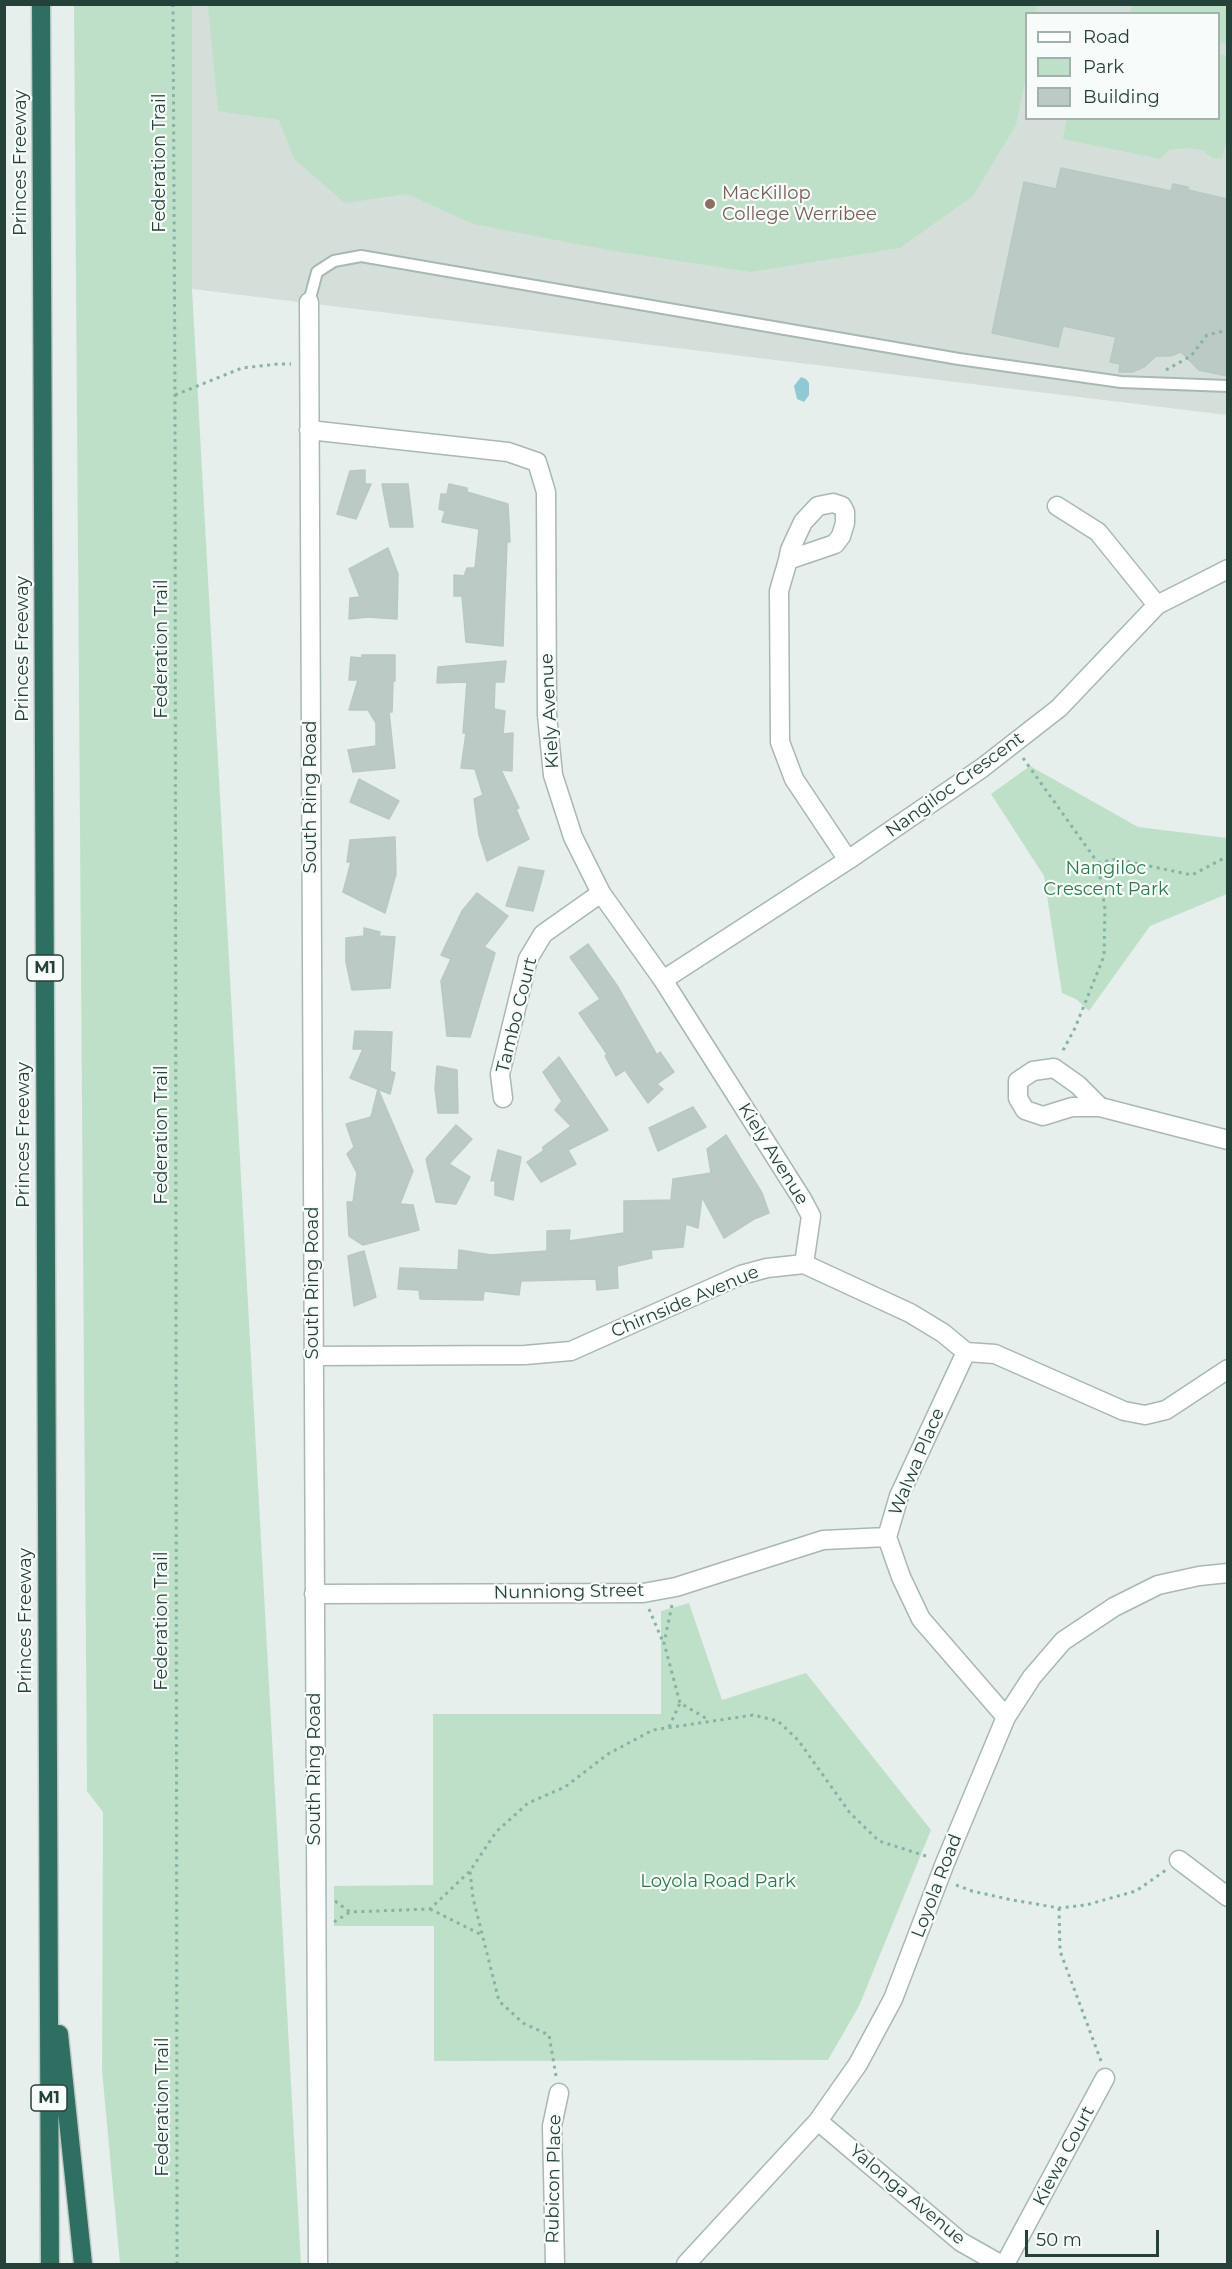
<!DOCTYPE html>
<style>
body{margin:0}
#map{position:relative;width:1232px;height:2269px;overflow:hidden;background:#e6efeb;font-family:Montserrat,sans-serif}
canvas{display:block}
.frame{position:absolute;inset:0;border:6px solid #24423a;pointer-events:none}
.legend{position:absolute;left:1025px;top:12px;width:195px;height:108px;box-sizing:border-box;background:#f7fbf9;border:2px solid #a3b1ad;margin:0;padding:8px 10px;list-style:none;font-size:18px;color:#24423a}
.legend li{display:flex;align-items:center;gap:12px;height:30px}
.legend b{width:30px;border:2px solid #a3b1ad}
.scale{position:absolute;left:1025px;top:2230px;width:134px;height:27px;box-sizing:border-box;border:3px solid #24423a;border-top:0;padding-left:8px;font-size:18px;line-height:21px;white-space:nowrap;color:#24423a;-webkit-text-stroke:4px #f7fbf9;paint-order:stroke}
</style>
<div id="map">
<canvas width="1232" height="2269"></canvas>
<div class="frame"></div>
<ul class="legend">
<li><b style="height:8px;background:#fff"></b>Road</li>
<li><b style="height:16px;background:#bfe0c8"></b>Park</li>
<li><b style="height:16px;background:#bbcac4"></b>Building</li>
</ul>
<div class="scale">50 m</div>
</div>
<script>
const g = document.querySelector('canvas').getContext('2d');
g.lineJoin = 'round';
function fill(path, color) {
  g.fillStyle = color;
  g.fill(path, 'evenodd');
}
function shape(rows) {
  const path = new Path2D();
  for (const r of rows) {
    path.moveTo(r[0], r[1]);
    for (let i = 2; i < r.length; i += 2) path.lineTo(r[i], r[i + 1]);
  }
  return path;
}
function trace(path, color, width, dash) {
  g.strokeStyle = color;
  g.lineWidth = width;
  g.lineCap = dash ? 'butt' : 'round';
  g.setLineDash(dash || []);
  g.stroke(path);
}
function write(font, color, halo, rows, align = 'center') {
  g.font = font + ' Montserrat,sans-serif';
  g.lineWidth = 4.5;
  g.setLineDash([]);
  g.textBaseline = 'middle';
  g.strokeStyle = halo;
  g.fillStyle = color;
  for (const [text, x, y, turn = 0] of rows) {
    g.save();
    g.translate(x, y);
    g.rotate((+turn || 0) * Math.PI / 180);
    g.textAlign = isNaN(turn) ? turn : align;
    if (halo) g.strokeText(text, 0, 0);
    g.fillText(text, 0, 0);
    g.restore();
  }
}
const built = shape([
 [192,5,1227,5,1227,415,192,289],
 [1026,14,1218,14,1218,118,1026,118]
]);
const green = shape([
 [74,5,192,5,192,289,301,2264,120,2264,102,2070,103,1812,87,1791],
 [208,5,208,4,1037,5,1036,13,1026,14,1026,76,1016,125,973,196,900,248,751,272,608,250,473,224,407,194,345,203,294,159,279,120,218,111],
 [1132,5,1227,5,1227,44,1219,43,1218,14,1130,13],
 [1219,54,1228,56,1228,135,1222,158,1213,158,1202,150,1187,148,1169,150,1160,159,1063,139,1067,119,1218,118],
 [1030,766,1138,827,1227,838,1227,894,1150,926,1089,1011,1076,999,1062,993,1044,876,991,794],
 [689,1603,722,1700,806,1673,931,1830,859,2006,828,2060,434,2061,434,1926,334,1926,334,1886,433,1885,433,1714,661,1714,661,1611]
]);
const water = shape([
 [801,377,806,379,809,383,809,395,804,402,797,399,794,386]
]);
const building = shape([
 [1061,168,1171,191,1173,184,1188,187,1188,190,1227,199,1227,376,1199,370,1181,352,1170,356,1156,356,1144,367,1132,372,1119,372,1120,364,1110,362,1116,337,1063,326,1058,347,992,333,1024,182,1056,189,1061,168],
 [365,470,365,484,371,484,356,519,337,514,350,471,365,470],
 [382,484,408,484,413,527,390,527,382,484],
 [449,484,467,488,467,492,508,504,510,542,507,542,503,646,466,642,462,596,454,596,454,575,464,576,467,568,475,568,479,529,442,522,445,511,439,509,441,494,447,494,449,484],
 [388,548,398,574,397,619,368,617,349,619,350,598,360,597,349,569,388,548],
 [362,655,395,655,395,681,393,681,392,712,389,712,395,768,353,772,348,750,376,746,376,723,368,710,349,710,358,680,349,680,351,657,362,658,362,655],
 [506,661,504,682,495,682,494,709,505,711,503,734,513,733,512,771,501,770,519,808,516,809,529,839,487,861,479,835,474,799,483,795,475,769,461,768,466,733,463,733,467,682,437,683,438,667,506,661],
 [359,779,399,801,389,819,350,802,359,779],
 [395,837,396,874,385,913,343,892,351,862,347,862,350,840,395,837],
 [519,867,544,871,533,911,506,906,519,867],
 [477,893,508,916,484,947,495,953,470,1037,447,1036,441,981,451,959,441,955,462,911,477,893],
 [364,928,380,932,379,936,395,937,390,988,352,990,346,962,346,938,364,936,364,928],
 [588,944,618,987,657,1055,660,1052,674,1072,657,1084,663,1089,648,1103,625,1070,616,1076,605,1056,607,1054,579,1013,600,999,570,957,588,944],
 [355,1031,392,1032,390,1071,395,1073,390,1094,350,1078,363,1049,353,1049,355,1031],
 [559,1057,608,1130,568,1150,576,1164,541,1182,527,1162,543,1151,543,1147,571,1126,555,1110,562,1101,543,1072,559,1057],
 [437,1066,457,1070,458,1113,438,1113,435,1088,437,1066],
 [378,1089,413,1171,400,1204,413,1205,419,1230,363,1245,349,1236,347,1202,353,1202,357,1173,347,1154,354,1147,346,1124,371,1117,378,1089],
 [693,1107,706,1127,658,1151,649,1128,693,1107],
 [456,1125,472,1139,449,1164,470,1177,456,1204,436,1202,426,1159,456,1125],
 [726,1135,762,1193,769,1213,754,1219,724,1238,702,1197,698,1228,686,1224,683,1247,651,1250,652,1258,617,1266,618,1288,597,1290,596,1279,521,1281,519,1295,484,1291,483,1300,420,1299,419,1290,398,1289,400,1268,458,1270,459,1250,491,1255,547,1251,547,1231,570,1230,569,1241,624,1233,624,1201,671,1200,673,1179,711,1173,707,1149,726,1135],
 [498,1150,521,1157,513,1200,495,1195,495,1180,491,1181,498,1150],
 [364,1251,376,1297,354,1306,348,1256,364,1251]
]);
const path = shape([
 [173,4,175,395,177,2264],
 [1166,370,1191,356,1207,335,1228,330],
 [175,395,242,368,278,364,291,364],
 [1023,758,1098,863,1105,909,1104,956,1075,1028,1061,1054],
 [1098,863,1116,859,1192,875,1228,856],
 [672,1605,664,1643,680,1703,709,1720],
 [649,1609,663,1642],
 [669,1727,680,1703],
 [956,1885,972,1891,1012,1900,1059,1908,1086,1905,1136,1891,1166,1870],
 [335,1901,350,1912,430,1909,470,1871],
 [1059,1908,1060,1951,1101,2061],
 [430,1909,482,1935],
 [334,1922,350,1912],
 [556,2076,549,2035,523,2023,499,2001,473,1898,470,1871,496,1832,528,1803,565,1787,608,1754,653,1730,753,1715,778,1721,798,1740,850,1813,879,1841,929,1857]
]);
const service = shape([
 [309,302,317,272,334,261,361,256,959,359,1121,382,1228,386]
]);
const minor = shape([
 [309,302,318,2264],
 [309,430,508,452,537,462,546,492,547,715,553,775,573,837,601,893,663,980,802,1199,811,1216,804,1264],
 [1057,506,1098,532,1157,605],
 [788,560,835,544,841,536,845,523,845,512,842,506,833,503,818,506,803,522,790,550,788,560,779,591,780,742,794,779,848,860],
 [663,980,848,860,982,768,1059,708,1157,605,1228,569],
 [503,1098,500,1074,528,959,543,934,601,893],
 [1100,1107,1078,1085,1054,1068,1033,1071,1018,1081,1018,1098,1025,1110,1043,1116,1072,1107,1100,1107,1228,1140],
 [966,1352,899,1496,887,1537,901,1577,921,1619,1006,1717],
 [313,1356,525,1355,571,1351,741,1275,767,1268,804,1264,910,1313,943,1333,966,1352,995,1354,1124,1411,1145,1415,1166,1410,1228,1369],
 [314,1594,643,1593,676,1587,823,1540,887,1537],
 [1179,1860,1228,1897],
 [818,2121,961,2242,1000,2264],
 [555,2264,552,2126,559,2093],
 [686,2264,818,2121,858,2064,893,1999,945,1863,1006,1717,1032,1677,1063,1641,1114,1607,1158,1585,1199,1576,1228,1573],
 [1005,2264,1105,2078]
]);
const motorway = shape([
 [41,4,50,2264],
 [59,2034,83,2264]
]);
const markers = [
 [710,204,6,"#8d6e63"]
];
const shields = [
 [45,968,36],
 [49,2098,36]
];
const shieldNames = [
 ["M1",45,968],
 ["M1",49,2098]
];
const streetNames = [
 ["Princes Freeway",21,163,-90],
 ["Federation Trail",160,163,-90],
 ["Princes Freeway",23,649,-90],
 ["Federation Trail",162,649,-90],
 ["Kiely Avenue",550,711,-93],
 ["Nangiloc Crescent",955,785,-36],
 ["South Ring Road",311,797,-90],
 ["Tambo Court",517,1015,-76],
 ["Princes Freeway",24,1135,-90],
 ["Federation Trail",162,1135,-90],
 ["Kiely Avenue",773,1154,58],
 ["South Ring Road",313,1283,-90],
 ["Chirnside Avenue",685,1302,-23],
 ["Walwa Place",917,1462,-67],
 ["Nunniong Street",569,1592,-1],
 ["Princes Freeway",26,1621,-90],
 ["Federation Trail",162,1621,-90],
 ["South Ring Road",315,1769,-90],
 ["Loyola Road",937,1886,-69],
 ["Federation Trail",163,2107,-90],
 ["Kiewa Court",1064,2156,-62],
 ["Rubicon Place",554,2179,-89],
 ["Yalonga Avenue",907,2195,40]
];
const educationNames = [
 ["MacKillop",722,194],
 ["College Werribee",722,215]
];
const parkNames = [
 ["Nangiloc",1106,869],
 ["Crescent Park",1106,890],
 ["Loyola Road Park",718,1882]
];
fill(built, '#d4dfda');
fill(green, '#bfe0c8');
fill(water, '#8ec9d4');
fill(building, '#bbcac4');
trace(building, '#b8c9c2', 1.5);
trace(service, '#a8b8b2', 14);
trace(minor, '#a8b8b2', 21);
trace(motorway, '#c2cac8', 21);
trace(path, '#86b3a5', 3, [3, 4.5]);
trace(service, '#fff', 10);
trace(minor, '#fff', 18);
trace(motorway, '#2f6f62', 18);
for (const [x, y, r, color] of markers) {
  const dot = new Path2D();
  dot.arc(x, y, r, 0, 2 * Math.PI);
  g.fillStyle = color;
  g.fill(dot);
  trace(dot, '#f7fbf9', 2);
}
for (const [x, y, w] of shields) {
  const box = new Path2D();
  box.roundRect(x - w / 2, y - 13, w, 26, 4.5);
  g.fillStyle = '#f7fbf9';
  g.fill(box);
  trace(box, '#24423a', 1.5);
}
write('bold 16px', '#24423a', null, shieldNames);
write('18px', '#24423a', '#f7fbf9', streetNames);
write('18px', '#785e54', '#f7fbf9', educationNames, 'left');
write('18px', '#2d7a4b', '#f7fbf9', parkNames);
</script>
